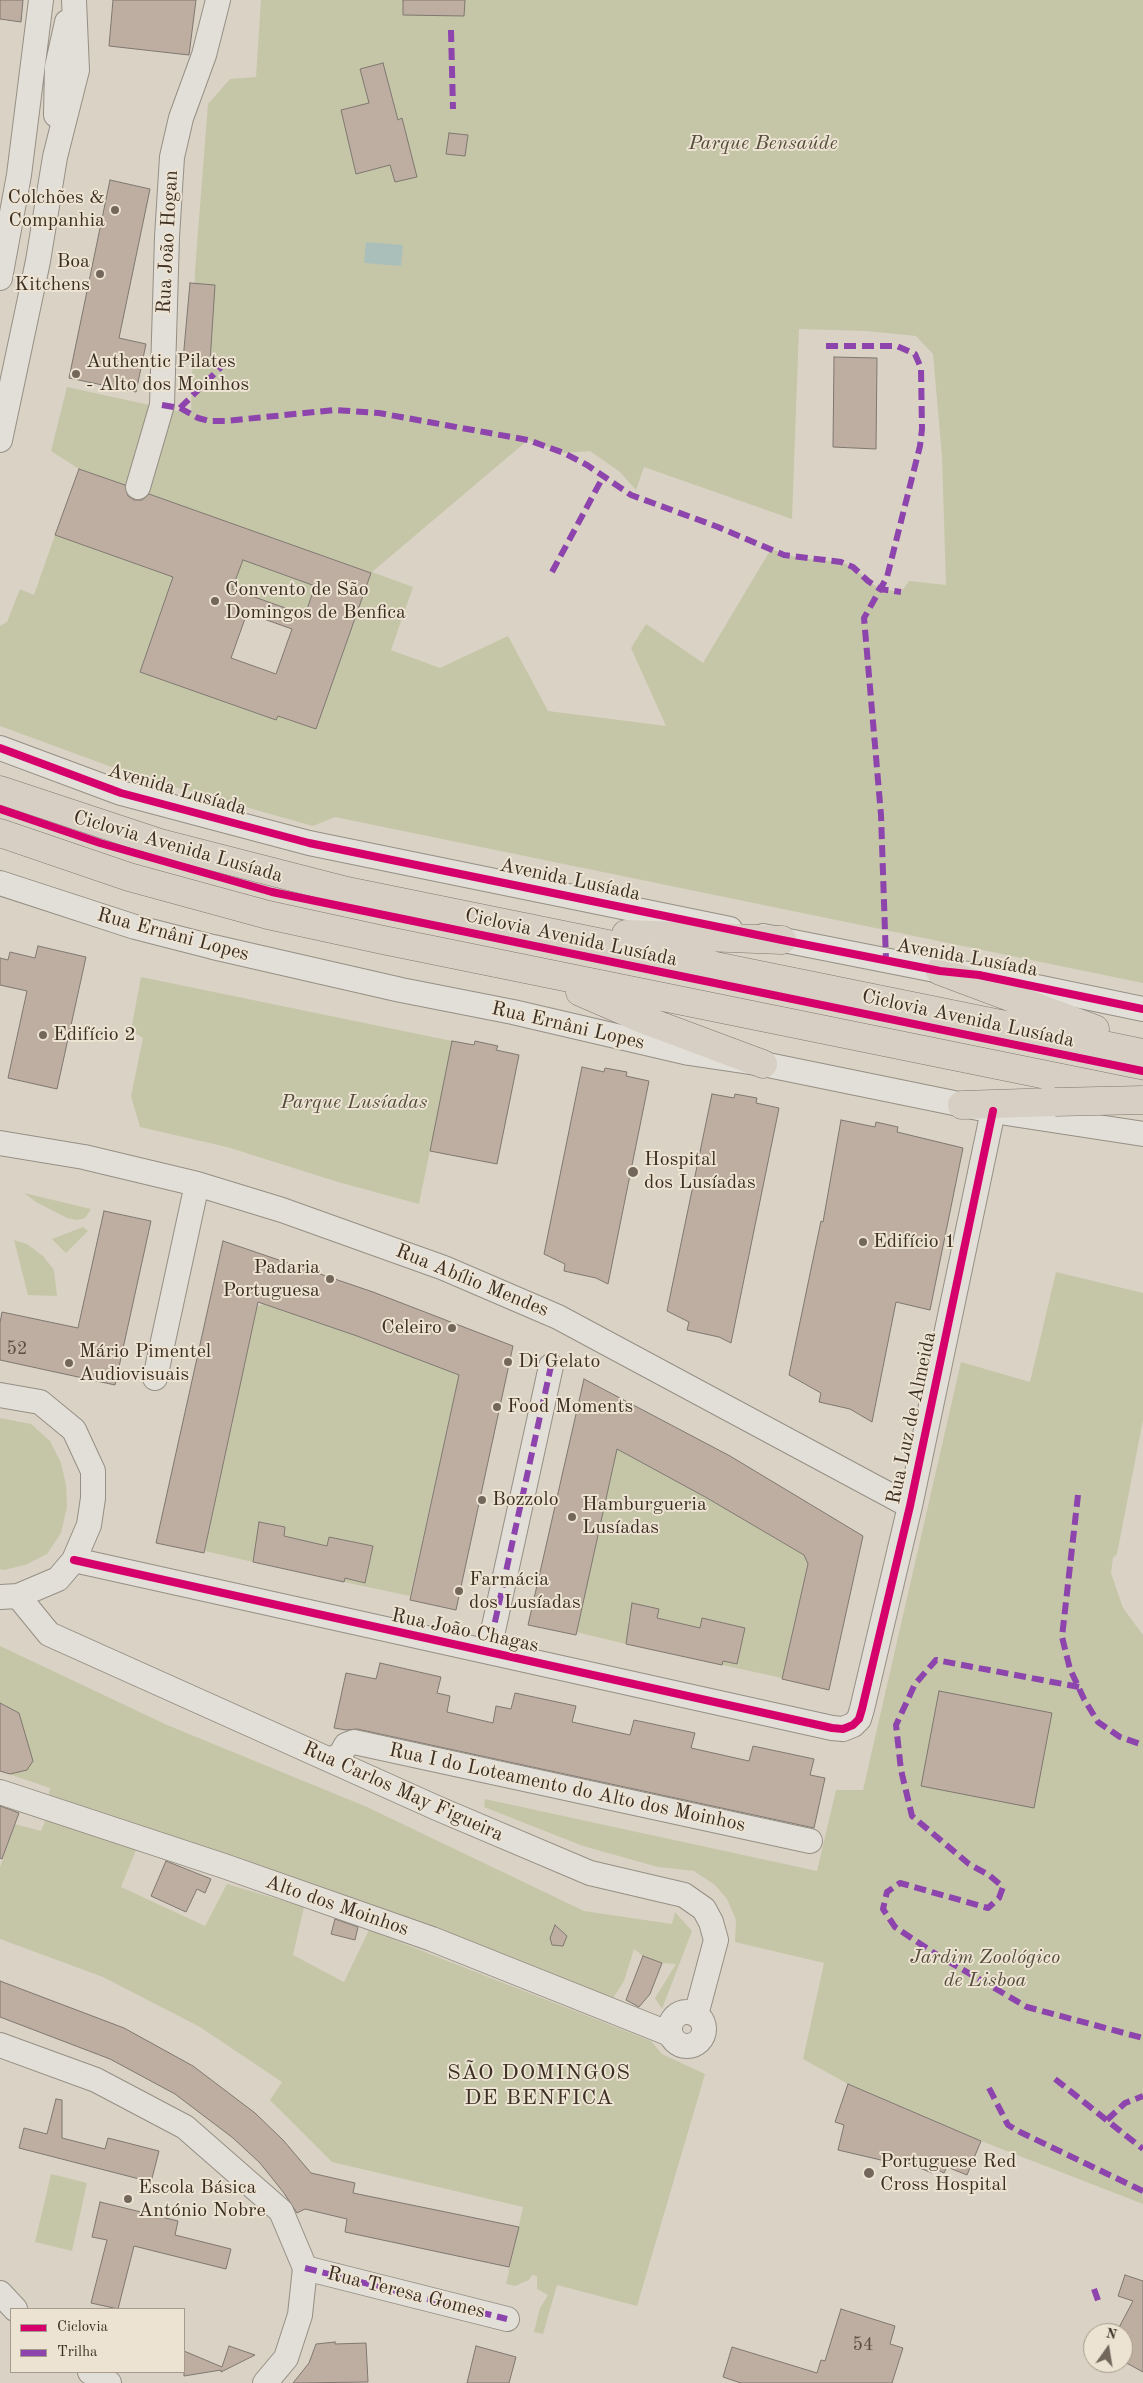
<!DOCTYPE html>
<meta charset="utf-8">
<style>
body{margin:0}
#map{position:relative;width:1143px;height:2383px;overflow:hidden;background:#dad2c4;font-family:"Old Standard TT",serif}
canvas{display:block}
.legend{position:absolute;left:10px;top:2308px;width:175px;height:65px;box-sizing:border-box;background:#ece3d3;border:1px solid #a69b8d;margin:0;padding:6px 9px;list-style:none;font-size:15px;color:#3c2e23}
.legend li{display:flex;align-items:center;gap:10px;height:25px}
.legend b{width:25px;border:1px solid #a69b8d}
.north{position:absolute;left:1083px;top:2323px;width:50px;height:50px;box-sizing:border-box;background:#ece3d3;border:1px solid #a69b8d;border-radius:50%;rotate:13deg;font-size:14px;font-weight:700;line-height:20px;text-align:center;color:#3c2e23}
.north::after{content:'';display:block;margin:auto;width:18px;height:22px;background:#73675b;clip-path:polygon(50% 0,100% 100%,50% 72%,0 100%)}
</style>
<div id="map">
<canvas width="1143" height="2383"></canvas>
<ul class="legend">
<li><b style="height:6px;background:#d6006c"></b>Ciclovia</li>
<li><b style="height:6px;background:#8e44ad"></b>Trilha</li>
</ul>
<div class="north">N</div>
</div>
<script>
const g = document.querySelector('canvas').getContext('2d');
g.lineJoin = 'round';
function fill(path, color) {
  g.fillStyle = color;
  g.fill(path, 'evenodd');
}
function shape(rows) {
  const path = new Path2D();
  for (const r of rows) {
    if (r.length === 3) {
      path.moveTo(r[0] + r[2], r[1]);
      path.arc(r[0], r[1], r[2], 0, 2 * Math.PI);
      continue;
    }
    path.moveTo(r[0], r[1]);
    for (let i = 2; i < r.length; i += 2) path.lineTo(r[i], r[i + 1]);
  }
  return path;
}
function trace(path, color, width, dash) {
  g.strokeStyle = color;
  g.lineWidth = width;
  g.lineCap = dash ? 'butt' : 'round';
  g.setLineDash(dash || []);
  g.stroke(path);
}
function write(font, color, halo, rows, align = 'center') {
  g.font = font + ' "Old Standard TT",serif';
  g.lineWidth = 4;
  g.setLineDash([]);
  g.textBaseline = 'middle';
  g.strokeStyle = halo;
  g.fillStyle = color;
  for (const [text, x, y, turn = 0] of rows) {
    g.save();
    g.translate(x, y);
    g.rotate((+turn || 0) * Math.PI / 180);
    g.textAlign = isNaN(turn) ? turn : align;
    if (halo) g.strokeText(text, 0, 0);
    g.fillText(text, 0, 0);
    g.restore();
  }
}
const green = shape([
 [261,0,1143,0,1143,983,335,817,313,826,139,777,0,726,0,626,7,622,20,589,34,595,55,535,173,577,140,672,276,720,278,716,316,729,371,573,79,469,51,451,67,387,191,414,195,270,208,104,230,79,256,77],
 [799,329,867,331,916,336,933,354,942,456,946,585,909,581,901,592,880,589,868,581,853,567,841,562,798,558,771,549,703,663,646,624,631,648,666,726,548,711,508,636,440,668,391,650,413,587,372,572,528,440,564,453,590,451,620,472,636,490,644,467,792,519],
 [243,560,315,586,305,615,232,589],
 [141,977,452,1041,419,1204,338,1182,227,1147,140,1127,131,1096,143,1038,135,1033,132,1025],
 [24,1193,91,1209,85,1218,77,1220,67,1218,36,1202],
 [83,1227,88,1231,66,1253,52,1239],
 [14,1240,27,1244,43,1256,54,1270,57,1296,28,1295],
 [1056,1272,1143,1293,1143,1420,1117,1554,1113,1558,1111,1573,1123,1608,1143,1635,1143,2204,981,2141,848,2084,803,2059,824,1963,735,1942,736,1920,727,1899,715,1885,694,1871,658,1867,583,1846,484,1807,485,1799,817,1871,836,1790,863,1790,961,1362,1030,1382],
 [263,1304,357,1336,459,1375,410,1596,344,1582,345,1578,365,1582,373,1546,329,1537,327,1546,284,1536,285,1527,260,1522,253,1562,205,1551,257,1307],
 [0,1418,31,1424,50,1441,61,1463,66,1485,67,1507,61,1533,47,1554,25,1565,4,1570,0,1569],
 [617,1449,707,1498,804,1555,808,1564,782,1678,722,1665,723,1661,737,1664,745,1628,702,1618,700,1628,657,1618,634,1603,628,1623,630,1624,626,1644,576,1632],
 [0,1646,167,1725,367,1807,584,1911,672,1924,675,1912,692,1931,662,2009,655,1998,676,1964,662,1963,643,1956,634,1949,624,1981,613,1998,136,1826,47,1802,50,1788,0,1771],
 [46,1819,136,1850,121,1887,205,1926,227,1884,304,1907,293,1955,344,1982,369,1930,651,2041,662,2054,705,2074,637,2306,557,2285,543,2334,534,2332,540,2308,548,2295,537,2289,537,2276,532,2275,529,2280,515,2286,506,2284,523,2207,332,2162,270,2100,282,2082,200,2027,103,1977,0,1939,0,1867,15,1824,41,1831],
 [51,2174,87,2183,72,2251,35,2242]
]);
const water = shape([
 [366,242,403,245,401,266,364,263]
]);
const building = shape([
 [0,0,23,0,21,22,0,19,0,0],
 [113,0,196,0,189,55,109,46,113,0],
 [403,0,465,0,464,16,403,15,403,0],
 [383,63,398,120,402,118,417,177,395,182,390,165,356,174,341,110,369,103,360,69,383,63],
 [449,133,468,135,465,156,446,154,449,133],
 [110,180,150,189,119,338,146,344,136,392,69,378,110,180],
 [190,283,215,285,210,362,183,360,190,283],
 [834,357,877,358,876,449,833,447,834,357],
 [79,469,125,485,128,496,134,500,142,500,149,494,371,573,316,729,278,716,276,720,140,672,173,577,55,535,79,469],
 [243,560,315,586,305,615,232,589,243,560],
 [247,613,292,629,276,674,231,658,247,613],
 [38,946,86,957,57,1089,8,1078,27,991,0,985,0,958,8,960,10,952,35,958,38,946],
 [452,1041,474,1045,475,1041,498,1046,496,1050,519,1055,497,1164,430,1151,452,1041],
 [582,1067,604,1072,605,1068,627,1072,626,1076,649,1081,608,1284,596,1278,564,1271,565,1264,544,1254,582,1067],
 [712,1094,734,1098,735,1094,757,1098,756,1103,779,1108,731,1343,719,1337,687,1330,689,1322,667,1311,712,1094],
 [841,1120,875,1127,876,1122,898,1127,897,1132,963,1148,930,1310,896,1302,872,1422,850,1409,819,1402,821,1393,789,1375,821,1221,823,1222,841,1120],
 [104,1211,151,1221,115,1385,0,1360,0,1323,2,1312,78,1328,104,1211],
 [223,1241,373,1292,513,1346,456,1610,410,1600,459,1375,357,1336,258,1302,204,1553,156,1543,223,1241],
 [584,1379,730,1456,863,1536,829,1690,782,1679,808,1564,804,1555,707,1498,617,1449,576,1635,528,1625,584,1379],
 [259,1522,285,1527,284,1536,327,1546,329,1537,373,1546,365,1583,345,1578,344,1582,253,1562,259,1522],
 [632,1603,659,1609,657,1618,700,1628,702,1618,745,1628,737,1664,723,1661,722,1665,626,1644,632,1603],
 [380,1663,441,1677,437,1693,450,1696,447,1712,493,1723,496,1706,511,1709,515,1693,576,1706,572,1722,630,1735,634,1720,695,1733,691,1748,749,1761,753,1746,814,1759,810,1775,825,1778,814,1828,357,1729,346,1730,334,1728,346,1673,376,1679,380,1663],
 [939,1691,1052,1713,1034,1808,921,1786,939,1691],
 [0,1703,19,1713,33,1761,27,1770,10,1774,0,1771,0,1703],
 [0,1806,19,1813,2,1859,0,1858,0,1806],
 [166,1861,211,1879,205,1893,197,1889,186,1912,151,1896,166,1861],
 [335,1919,358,1927,355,1940,331,1934,335,1919],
 [555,1925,567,1936,563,1946,552,1945,550,1938,555,1925],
 [643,1956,662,1963,650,1994,639,2007,626,2000,643,1956],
 [0,1981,124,2028,193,2066,255,2113,283,2140,311,2173,355,2183,353,2193,519,2227,509,2267,345,2232,347,2219,305,2209,297,2213,284,2193,260,2163,233,2138,175,2094,110,2059,0,2017,0,1981],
 [848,2084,981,2141,967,2175,947,2167,944,2173,934,2168,932,2173,886,2154,885,2161,838,2150,844,2125,835,2122,848,2084],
 [56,2099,62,2100,62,2138,105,2149,108,2138,159,2151,151,2182,19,2148,24,2128,47,2134,56,2099],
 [100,2202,178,2221,175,2235,231,2249,226,2269,134,2246,118,2309,91,2303,107,2240,92,2237,100,2202],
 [1125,2275,1143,2281,1143,2372,1123,2361,1123,2333,1116,2333,1133,2301,1118,2296,1125,2275],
 [841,2309,895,2326,890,2344,903,2348,892,2383,741,2383,723,2377,732,2347,817,2373,821,2360,825,2361,841,2309],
 [335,2342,335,2344,366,2343,368,2382,293,2383,309,2363,316,2344,335,2342],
 [229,2346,255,2355,221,2372,221,2370,184,2376,184,2351,222,2367,229,2346],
 [476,2346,516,2357,509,2383,467,2383,476,2346]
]);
const minor = shape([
 [56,115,57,67,67,22],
 [0,278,19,175,41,0],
 [0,440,38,261,55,157,77,70,74,0],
 [138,487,162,405,167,237,172,157,181,118,204,55,218,0],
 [0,748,121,793,309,843,730,929],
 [0,883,135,927,213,947,401,990,513,1012,689,1053,763,1064,993,1111,1143,1134],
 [763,936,940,971,979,975,1143,1009],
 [0,1143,84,1157,197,1184,282,1210,444,1268,558,1317,910,1506],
 [155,1378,197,1184],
 [0,1395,40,1402,74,1430,93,1471,93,1498,89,1525,74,1560,58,1579,18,1596,0,1597],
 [74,1560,832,1728,843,1729,853,1725,859,1719,862,1709,910,1506,993,1111],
 [18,1596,49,1634,439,1809,590,1873,684,1895,704,1909,711,1922,716,1940,696,2015],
 [491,1640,551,1366],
 [331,1760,341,1754,346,1745,354,1742,810,1841],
 [0,1792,224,1866,432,1939,670,2034],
 [687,2029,17],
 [0,2045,96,2080,185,2127,281,2211,305,2268,300,2315,286,2358,265,2383],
 [305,2268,507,2319],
 [0,2293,15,2309],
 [90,2372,109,2383]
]);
const major = shape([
 [0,790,160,843,347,891,1143,1053],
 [0,833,129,877,268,915,383,940,1140,1094],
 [626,934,782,940],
 [940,971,1095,1029],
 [580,992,645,1020,763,1064],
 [962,1105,1055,1102]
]);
const majorBridge = shape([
 [1055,1102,1143,1100]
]);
const quiet = shape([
 [451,30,453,109],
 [826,346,897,346,915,354,921,368,922,429,920,446,887,577,864,618,881,815,886,960],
 [162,405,180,408,198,418,209,421,225,421,335,410,379,413,528,440,564,453,587,465,631,495,718,527,784,555,841,562,853,567,868,581,880,589,901,592],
 [180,408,229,359],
 [552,572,603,477],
 [1078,1495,1062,1637,1070,1669,1084,1699,1098,1722,1120,1737,1143,1745],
 [491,1640,551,1366],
 [1079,1687,936,1660,915,1684,896,1725,901,1770,912,1816,969,1864,989,1875,1003,1887,999,1898,988,1908,900,1883,887,1892,883,1909,895,1927,934,1953,1027,2007,1143,2038],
 [1055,2079,1143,2149],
 [989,2088,1008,2125,1020,2132,1143,2191],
 [1107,2120,1125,2103,1143,2096],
 [305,2268,507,2319],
 [1094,2289,1100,2306]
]);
const cycleway = shape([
 [0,748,121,793,309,843,782,940,940,971,979,975,1143,1009],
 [0,809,100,843,272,892,1143,1071],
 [74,1560,832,1728,843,1729,853,1725,859,1719,862,1709,910,1506,993,1111]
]);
const markers = [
 [115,210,5,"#73675b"],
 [100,274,5,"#73675b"],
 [76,374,5,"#73675b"],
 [215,601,5,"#73675b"],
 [43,1035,5,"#73675b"],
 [633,1172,6,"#73675b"],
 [863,1242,5,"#73675b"],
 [330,1279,5,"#73675b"],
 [452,1328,5,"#73675b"],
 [508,1362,5,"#73675b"],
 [69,1363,5,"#73675b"],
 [497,1407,5,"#73675b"],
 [482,1500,5,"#73675b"],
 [572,1517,5,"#73675b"],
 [459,1591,5,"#73675b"],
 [869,2173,6,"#73675b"],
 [128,2199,5,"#73675b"]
];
const numberNames = [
 ["52",17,1349],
 ["54",863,2345]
];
const parkNames = [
 ["Parque Bensaúde",763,144],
 ["Parque Lusíadas",354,1103],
 ["Jardim Zoológico",985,1958],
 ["de Lisboa",985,1981]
];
const poiNames = [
 ["Colchões &",105,198,"right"],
 ["Companhia",105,221,"right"],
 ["Boa",90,262,"right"],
 ["Kitchens",90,285,"right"],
 ["Authentic Pilates",86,362],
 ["- Alto dos Moinhos",86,385],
 ["Convento de São",225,590],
 ["Domingos de Benfica",225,613],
 ["Edifício 2",53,1035],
 ["Hospital",644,1160],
 ["dos Lusíadas",644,1183],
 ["Edifício 1",873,1242],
 ["Padaria",320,1268,"right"],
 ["Portuguesa",320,1291,"right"],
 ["Celeiro",442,1328,"right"],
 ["Mário Pimentel",79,1352],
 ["Audiovisuais",79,1375],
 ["Di Gelato",518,1362],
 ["Food Moments",507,1407],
 ["Bozzolo",492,1500],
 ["Hamburgueria",582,1505],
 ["Lusíadas",582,1528],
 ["Farmácia",469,1580],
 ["dos Lusíadas",469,1603],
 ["Portuguese Red",880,2162],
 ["Cross Hospital",880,2185],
 ["Escola Básica",138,2188],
 ["António Nobre",138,2211]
];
const streetNames = [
 ["Rua João Hogan",168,242,-87],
 ["Avenida Lusíada",177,790,16],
 ["Ciclovia Avenida Lusíada",178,847,16],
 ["Avenida Lusíada",570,880,12],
 ["Rua Ernâni Lopes",173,935,15],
 ["Ciclovia Avenida Lusíada",571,938,12],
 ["Avenida Lusíada",967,958,10],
 ["Ciclovia Avenida Lusíada",968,1019,12],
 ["Rua Ernâni Lopes",568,1026,13],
 ["Rua Abílio Mendes",472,1281,22],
 ["Rua Luz de Almeida",912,1418,-78],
 ["Rua João Chagas",465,1631,12],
 ["Rua I do Loteamento do Alto dos Moinhos",567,1788,12],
 ["Rua Carlos May Figueira",403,1792,24],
 ["Alto dos Moinhos",337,1906,19],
 ["Rua Teresa Gomes",406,2293,14]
];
const quarterNames = [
 ["SÃO DOMINGOS",539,2073],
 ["DE BENFICA",539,2098]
];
fill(green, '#c5c6a8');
fill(water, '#aabfba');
fill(building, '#beada1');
trace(building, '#7f7870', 1);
trace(minor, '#958f85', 26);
trace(major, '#7f7870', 29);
trace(minor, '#e2dfd8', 24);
trace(major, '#d7cfc3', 28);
trace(majorBridge, '#7f7870', 29, []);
trace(majorBridge, '#d7cfc3', 28);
trace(quiet, '#8e44ad', 6, [12, 6]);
trace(cycleway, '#d6006c', 8);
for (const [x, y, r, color] of markers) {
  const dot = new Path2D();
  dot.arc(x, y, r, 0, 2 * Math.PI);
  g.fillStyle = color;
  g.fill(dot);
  trace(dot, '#ece3d3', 2);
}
write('18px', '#5c4e42', null, numberNames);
write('italic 20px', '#544b39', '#ece3d3', parkNames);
write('20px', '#3c2e23', '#ece3d3', poiNames, 'left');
write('20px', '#3c2e23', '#ece3d3', streetNames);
g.letterSpacing = '1px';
write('22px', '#3c2e23', '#ece3d3', quarterNames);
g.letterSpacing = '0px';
</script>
